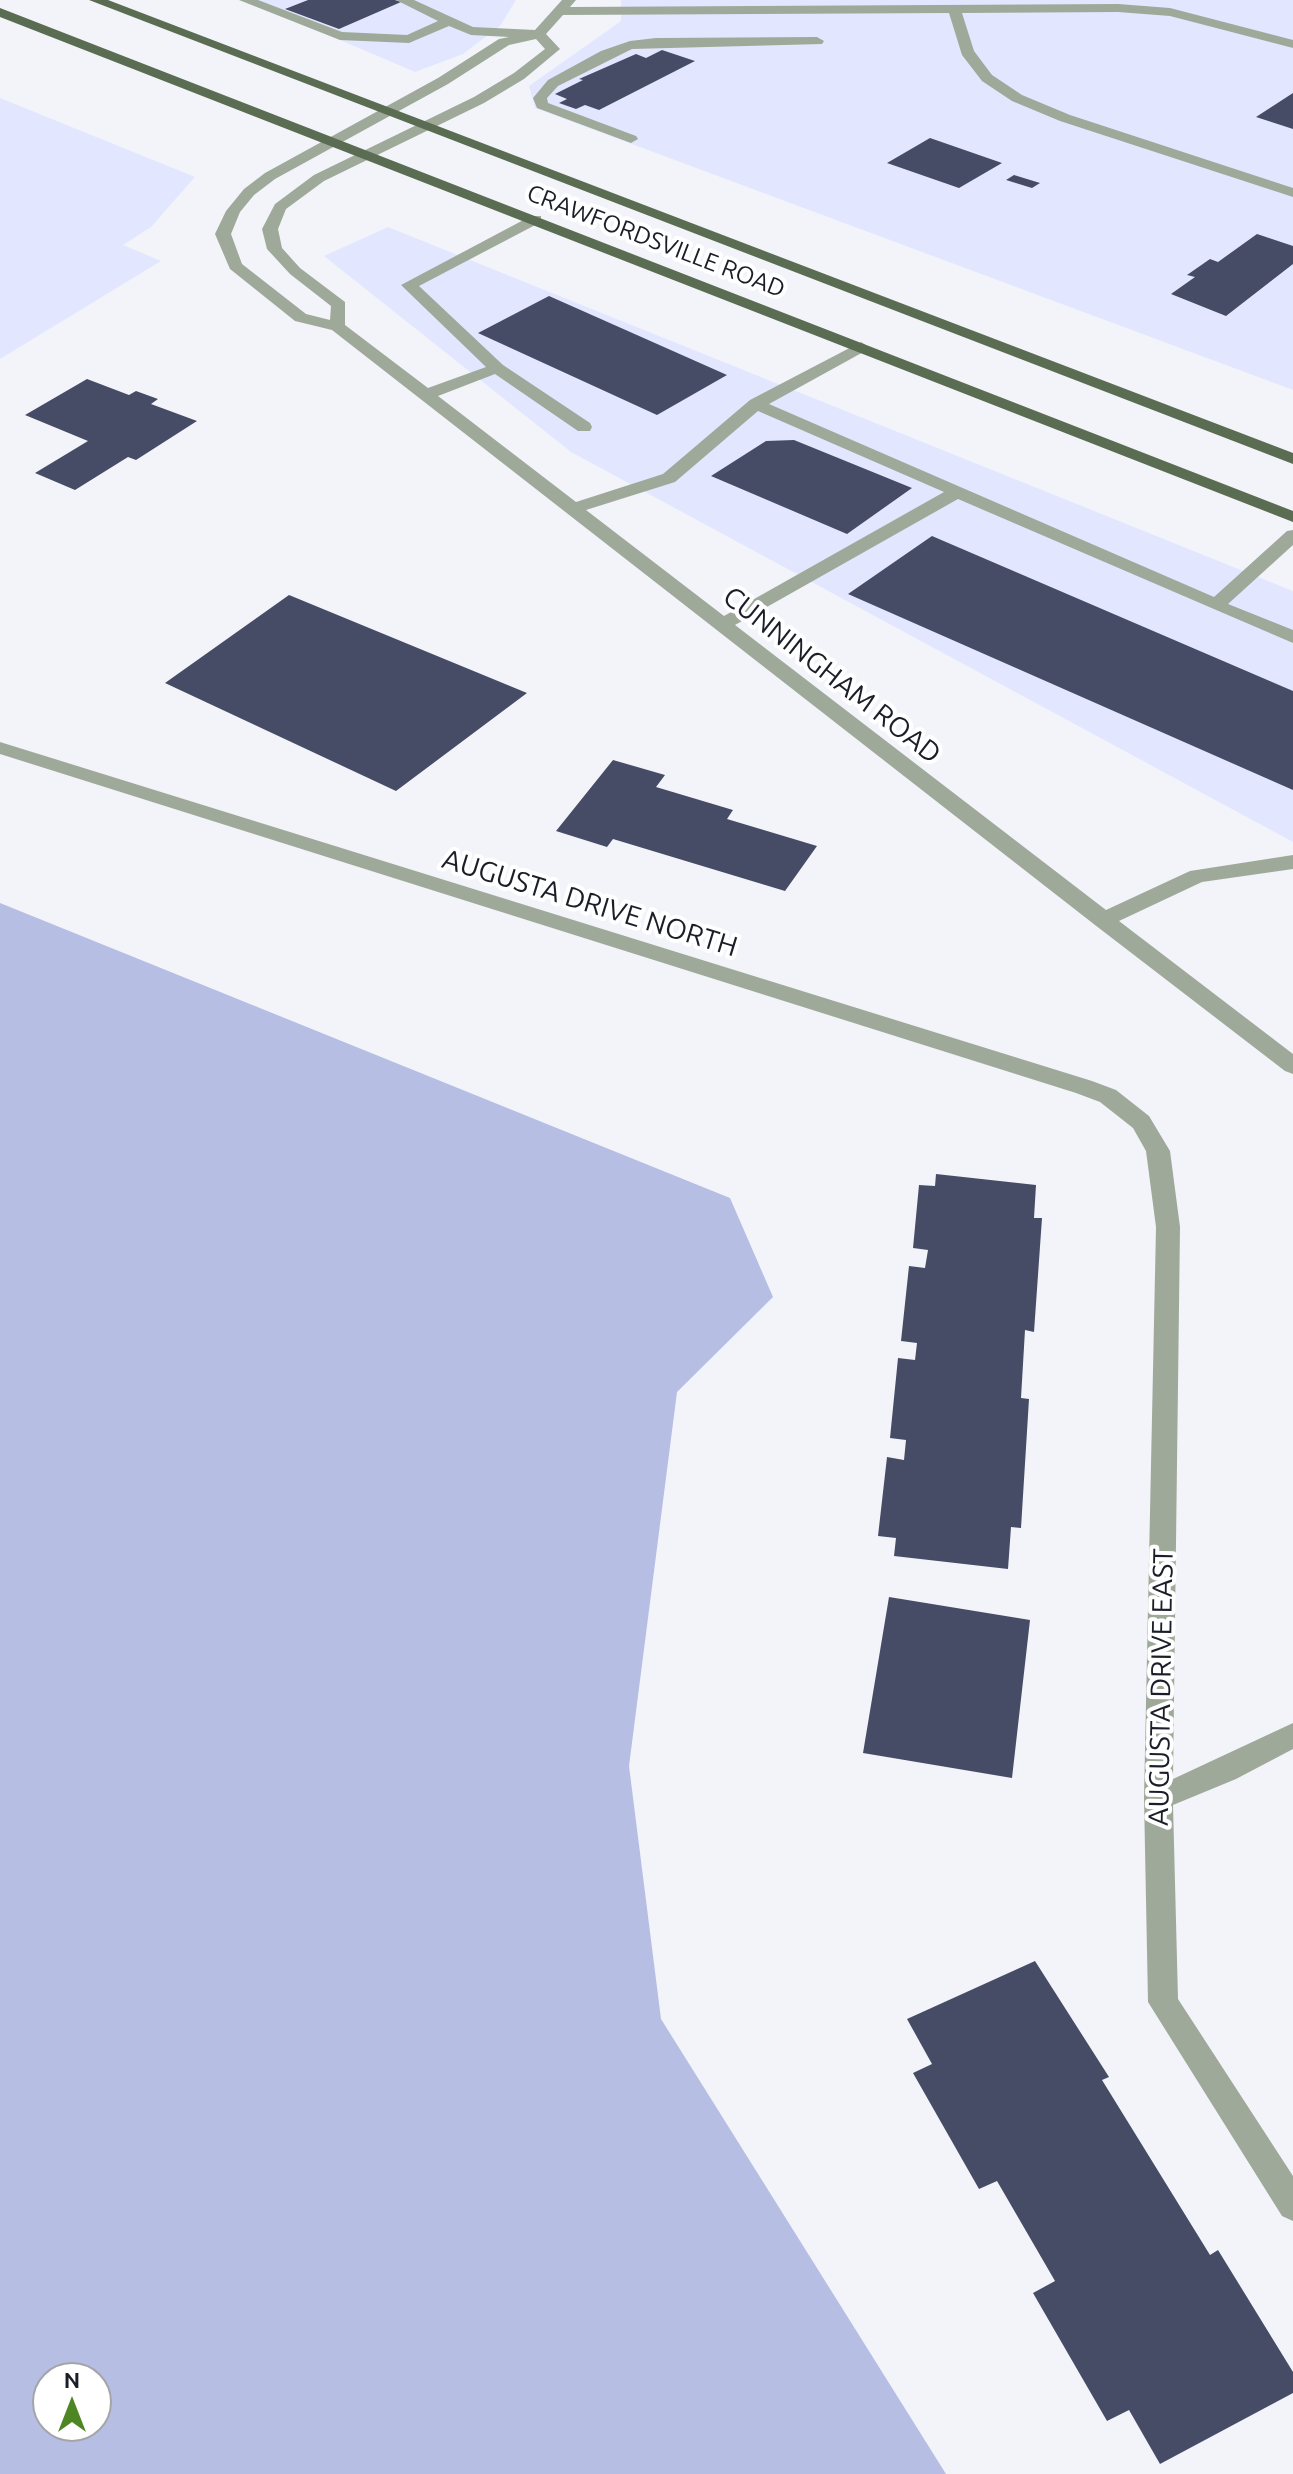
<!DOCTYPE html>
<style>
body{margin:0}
#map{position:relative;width:1293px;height:2474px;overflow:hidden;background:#f2f4fa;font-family:Ubuntu,sans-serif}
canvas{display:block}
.north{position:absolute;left:32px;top:2362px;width:80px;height:80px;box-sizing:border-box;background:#fff;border:2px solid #a4a5a9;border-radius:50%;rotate:0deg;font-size:22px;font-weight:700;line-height:32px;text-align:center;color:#1b1d28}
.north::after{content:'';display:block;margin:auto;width:28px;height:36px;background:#4d8622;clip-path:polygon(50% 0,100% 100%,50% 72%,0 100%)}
</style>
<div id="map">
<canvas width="1293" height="2474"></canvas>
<div class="north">N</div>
</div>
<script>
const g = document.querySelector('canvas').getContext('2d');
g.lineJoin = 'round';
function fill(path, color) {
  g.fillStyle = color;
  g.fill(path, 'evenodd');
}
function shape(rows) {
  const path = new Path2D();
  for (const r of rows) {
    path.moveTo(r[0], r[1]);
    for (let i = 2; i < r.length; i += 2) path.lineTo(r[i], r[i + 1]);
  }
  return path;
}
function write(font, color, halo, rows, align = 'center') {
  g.font = font + ' Ubuntu,sans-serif';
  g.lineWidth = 8;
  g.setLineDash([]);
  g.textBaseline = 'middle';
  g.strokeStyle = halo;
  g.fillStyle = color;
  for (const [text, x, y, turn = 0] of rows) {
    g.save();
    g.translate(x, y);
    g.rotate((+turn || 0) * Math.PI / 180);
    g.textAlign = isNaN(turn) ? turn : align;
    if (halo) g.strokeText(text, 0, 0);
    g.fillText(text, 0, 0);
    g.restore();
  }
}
const built = shape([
 [246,0,516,0,500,26,463,54,415,72],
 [621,0,1293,0,1293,390,535,108,529,86,621,21],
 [0,98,195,177,151,227,123,245,161,261,0,359],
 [388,227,1293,591,1293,842,571,452,324,256]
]);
const water = shape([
 [0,903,730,1198,773,1297,677,1392,629,1766,661,2019,946,2474,0,2474],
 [48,2378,96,2378,96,2426,48,2426]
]);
const building = shape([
 [308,0,395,0,401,2,339,29,285,9],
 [662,50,695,61,599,110,585,105,576,109,559,103,567,99,555,94,583,80,579,79,636,54,646,58],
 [1293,93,1293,129,1256,117],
 [930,138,1002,163,959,188,887,163],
 [1014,175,1040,183,1032,188,1006,180],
 [1257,234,1293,246,1293,264,1226,316,1171,294,1195,277,1187,275,1210,259,1218,262],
 [549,296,727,375,657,415,478,333],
 [87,379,129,395,136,391,158,399,151,404,197,421,136,460,128,457,75,490,35,473,88,441,25,415],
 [794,440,912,488,847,534,711,476,766,441],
 [932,536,1293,691,1293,790,848,594],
 [289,595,527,693,396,791,165,683],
 [613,760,665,775,656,787,733,810,727,819,817,846,785,891,613,839,607,847,556,831],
 [936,1174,1036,1185,1034,1218,1042,1218,1034,1332,1025,1330,1021,1398,1029,1399,1021,1528,1011,1527,1008,1569,894,1556,896,1538,878,1536,887,1457,904,1460,906,1440,890,1438,898,1358,915,1360,917,1343,901,1341,909,1266,925,1268,928,1250,913,1248,919,1185,935,1186],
 [889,1597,1030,1620,1012,1778,863,1753],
 [1035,1961,1109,2077,1102,2080,1210,2255,1218,2250,1293,2372,1293,2393,1160,2464,1129,2410,1107,2421,1033,2293,1055,2281,997,2181,979,2189,913,2073,932,2064,907,2019]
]);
const minor = shape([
 [239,0,258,0,342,32,407,35,438,21,396,0,414,0,473,27,535,30,562,0,576,0,570,7,1118,4,1170,8,1293,40,1293,48,1170,16,1118,12,962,13,974,51,992,75,1022,95,1070,115,1293,188,1293,197,1060,121,1012,101,982,81,962,55,949,13,563,15,546,34,560,49,524,79,484,103,324,181,286,209,278,229,282,248,300,268,345,302,345,325,428,388,486,367,401,285,531,216,541,216,541,222,419,286,503,365,590,423,592,427,590,431,578,431,495,374,438,396,576,502,663,474,750,400,861,342,869,347,867,350,769,404,1214,597,1287,531,1293,530,1293,545,1228,604,1293,630,1293,643,958,499,735,625,1106,910,1190,871,1293,855,1293,869,1202,882,1119,921,1293,1054,1293,1074,1285,1071,1095,925,332,330,295,321,230,269,215,234,226,211,244,189,265,173,438,78,499,39,509,37,471,35,449,26,409,43,340,40,239,0],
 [536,39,545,49,514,73,474,97,314,175,275,204,262,229,267,249,290,274,331,306,330,320,306,314,242,264,231,234,240,212,254,195,275,179,448,84,509,45,536,39],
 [758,411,944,492,724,616,586,510,675,482,758,411],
 [817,37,824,41,822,44,632,49,558,86,547,98,548,103,636,136,638,139,631,143,537,108,533,98,548,80,601,51,630,41,656,38,817,37],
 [0,742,1092,1081,1116,1090,1149,1116,1170,1151,1180,1227,1173,1779,1293,1723,1293,1749,1236,1779,1173,1805,1178,1999,1293,2176,1293,2221,1282,2216,1148,2002,1144,1798,1156,1227,1146,1151,1133,1128,1100,1102,1076,1093,0,754,0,742]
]);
const major = shape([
 [89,0,108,0,1293,453,1293,464,89,0],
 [0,8,1293,511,1293,522,0,17,0,8]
]);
const farStreetnames = [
 ["CRAWFORDSVILLE ROAD",656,241,21]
];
const streetNames = [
 ["CUNNINGHAM ROAD",832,675,38],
 ["AUGUSTA DRIVE NORTH",590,903,17],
 ["AUGUSTA DRIVE EAST",1161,1687,-89]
];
fill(built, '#e2e7ff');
fill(water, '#b6bee4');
fill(building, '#474c66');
fill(minor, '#9fa99a');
fill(major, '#5a6c51');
write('24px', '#1b1d28', '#fff', farStreetnames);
write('28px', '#1b1d28', '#fff', streetNames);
</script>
